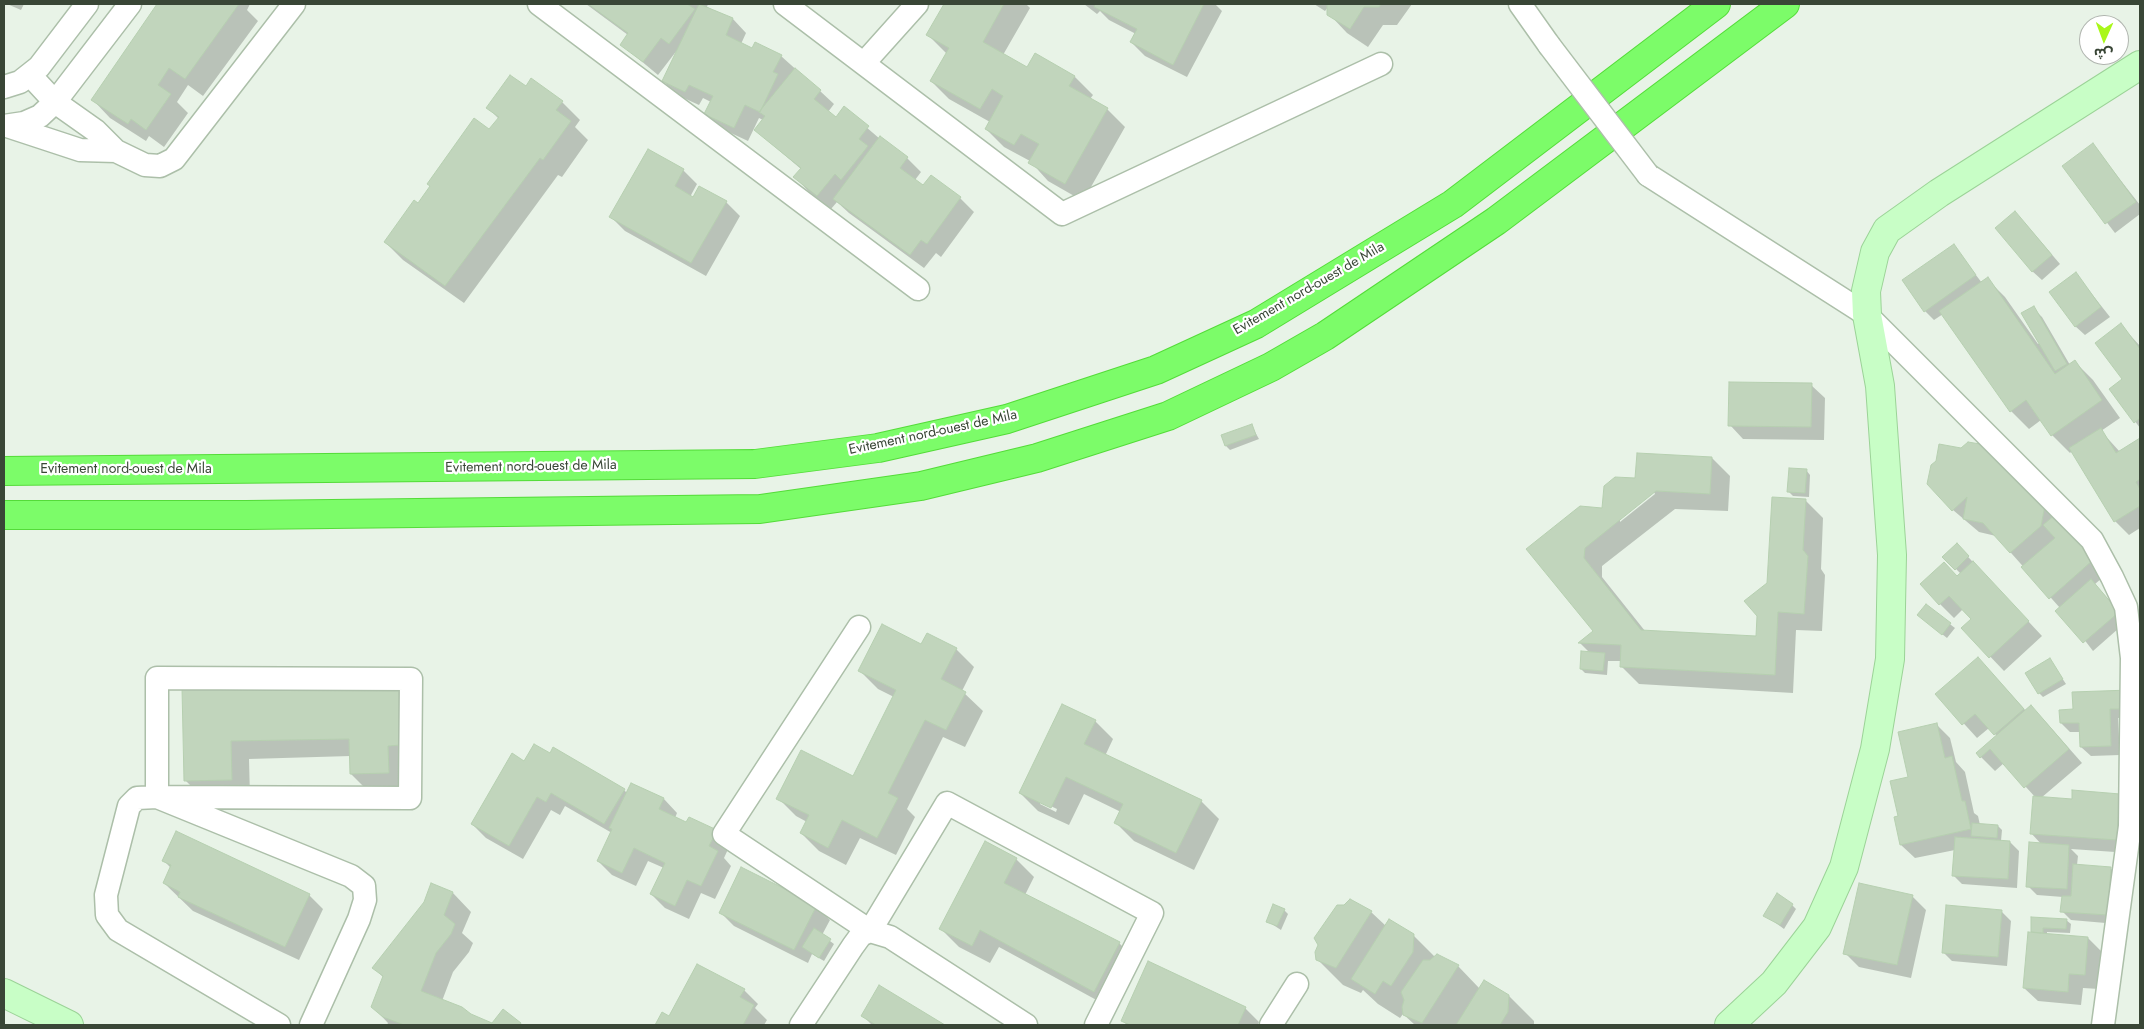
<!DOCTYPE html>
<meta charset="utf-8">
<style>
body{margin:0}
#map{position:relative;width:2144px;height:1029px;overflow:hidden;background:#e8f3e7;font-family:Jost,"Noto Sans Arabic",sans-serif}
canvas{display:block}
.frame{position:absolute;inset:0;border:5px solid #394636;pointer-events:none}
.north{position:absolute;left:2079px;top:15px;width:50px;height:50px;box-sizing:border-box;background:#fff;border:1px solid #b0b5af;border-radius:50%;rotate:182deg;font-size:14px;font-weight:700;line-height:20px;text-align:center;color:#394636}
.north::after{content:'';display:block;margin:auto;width:18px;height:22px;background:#a9f71a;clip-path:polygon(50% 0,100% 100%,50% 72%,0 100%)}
</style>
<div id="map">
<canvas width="2144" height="1029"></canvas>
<div class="frame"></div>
<div class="north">ش</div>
</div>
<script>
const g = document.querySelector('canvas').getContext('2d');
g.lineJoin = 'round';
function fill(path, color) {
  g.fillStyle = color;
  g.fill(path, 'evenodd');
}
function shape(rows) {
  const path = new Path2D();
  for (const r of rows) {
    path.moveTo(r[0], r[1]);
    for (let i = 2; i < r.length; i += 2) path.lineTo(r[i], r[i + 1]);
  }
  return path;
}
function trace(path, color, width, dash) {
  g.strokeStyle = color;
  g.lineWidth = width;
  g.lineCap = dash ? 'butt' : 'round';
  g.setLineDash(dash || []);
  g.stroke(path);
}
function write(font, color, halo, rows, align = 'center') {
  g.font = font + ' Jost,sans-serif';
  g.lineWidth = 4.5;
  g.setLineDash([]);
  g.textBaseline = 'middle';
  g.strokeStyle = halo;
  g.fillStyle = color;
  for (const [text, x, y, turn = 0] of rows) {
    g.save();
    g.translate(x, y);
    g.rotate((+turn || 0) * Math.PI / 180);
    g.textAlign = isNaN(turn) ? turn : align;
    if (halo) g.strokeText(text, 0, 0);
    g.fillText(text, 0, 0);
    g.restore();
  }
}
const shadow = shape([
 [7,4,24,4,21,10],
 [159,4,250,4,247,10,258,21,203,96,188,85,177,102,188,113,164,147,149,136,146,141,110,118,93,100],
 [586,4,708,4,707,7,733,19,746,33,741,44,753,49,781,56,820,91,834,104,828,112,836,118,844,108,880,139,907,158,921,172,915,180,924,187,931,177,960,198,974,212,941,257,936,253,924,268,849,213,837,202,831,209,808,191,795,177,801,169,755,130,763,120,759,118,748,141,720,128,706,114,711,102,703,98,699,105,677,95,663,81,678,49,658,75,622,45,628,35],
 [945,4,1026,4,1030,8,1003,55,1028,69,1035,55,1075,77,1093,95,1090,99,1107,109,1125,127,1083,201,1048,181,1030,161,1004,147,986,129,990,122,949,99,931,81,947,54,928,35],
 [1084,4,1215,4,1222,11,1187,77,1145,56,1131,42,1136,34,1109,20,1100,11,1097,14],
 [1314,4,1412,4,1397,25,1383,25,1368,47,1347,33,1329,14,1329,6,1325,11],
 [532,80,562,102,580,120,575,127,588,140,562,177,558,175,464,303,403,260,385,242,490,131,499,119,488,108,526,88],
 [2093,145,2140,205,2140,214,2115,233,2064,167],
 [648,150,683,170,697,184,690,197,726,202,740,216,706,276,625,231,611,217],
 [2024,222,2060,264,2042,280,2032,271],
 [1954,246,1982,283,1987,279,2005,297,2038,344,2040,343,2033,308,2042,317,2070,365,2075,362,2093,380,2120,418,2101,431,2120,452,2140,440,2140,528,2129,535,2115,521,2072,451,2070,453,2052,435,2041,420,2029,429,2011,411,1943,314,1934,320,1925,311],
 [2076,274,2110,317,2085,335,2075,326],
 [2121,325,2140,346,2140,428,2111,389,2124,379],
 [1811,385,1825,398,1824,440,1743,439,1730,425],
 [1251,425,1259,439,1230,450,1226,446],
 [1969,443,2115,567,2095,584,2127,621,2093,651,2060,608,1996,536,1979,532,1953,510,1961,449],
 [1712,458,1730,476,1728,511,1675,509,1602,566,1602,577,1645,631,1758,637,1768,583,1805,500,1823,518,1821,569,1825,575,1822,631,1796,630,1793,693,1639,684,1621,666,1622,661,1608,661,1607,675,1585,673,1581,669,1589,652,1580,643,1594,631,1528,549,1603,509,1637,479],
 [1654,492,1655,494,1620,522,1620,518],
 [1806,470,1810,475,1809,497,1793,496,1788,491],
 [1957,545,2042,636,2004,671,1963,628,1972,619,1963,609,1954,618,1940,604,1961,574,1944,557],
 [1926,606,1955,628,1947,638,1923,619],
 [922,646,956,649,974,667,962,691,983,711,965,747,943,737,907,809,915,817,896,855,860,838,846,865,819,851,801,833,807,822,796,816,778,798,853,778,894,697,878,689,860,671],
 [1978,658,2026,711,2031,707,2044,720,2082,763,2041,798,2073,801,2119,795,2130,853,2071,849,2078,856,2077,865,2110,868,2120,877,2117,924,2071,920,2062,911,2063,897,2037,895,2028,886,2042,845,2031,833,2036,798,2004,763,1995,771,1977,753,1997,736,1989,728,1977,738,1937,694],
 [2050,660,2066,684,2043,697,2039,693],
 [399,685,406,791,369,792,351,774,351,756,249,759,250,797,203,798,185,780,183,689],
 [2129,691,2139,717,2118,718,2120,755,2091,756,2081,747,2081,732,2070,732,2061,723,2074,711],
 [1095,721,1113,739,1105,756,1201,801,1219,819,1194,870,1134,841,1116,823,1121,812,1084,794,1069,825,1038,811,1020,793],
 [1040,801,1057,809,1056,812,1040,804],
 [1937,725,1950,738,1956,762,1965,772,1974,813,1978,816,1980,825,1998,826,2002,830,2001,841,2010,842,2019,851,2017,888,1962,884,1953,875,1955,850,1915,858,1901,845,1900,817,1910,778],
 [525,762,624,790,627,793,632,784,664,799,677,813,675,818,730,845,724,858,731,866,715,899,701,893,689,919,665,908,651,894,664,868,648,861,636,886,612,875,598,861,612,833,565,806,560,815,551,810,523,859,486,838,472,824],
 [1016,859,1034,877,1025,895,1119,943,1137,961,1113,1009,999,947,990,963,959,947,941,929],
 [164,861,309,895,323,909,299,960,193,911,164,883,171,868],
 [432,885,453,893,471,912,462,933,473,943,469,952,453,972,442,1001,493,1025,503,1011,521,1025,387,1025,388,1023,372,1006,384,978,374,968,425,903],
 [1912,896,1926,910,1911,978,1859,967,1845,953],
 [1792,905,1796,909,1784,929,1765,915],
 [816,906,830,920,822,935,834,944,824,961,812,954,808,963,734,926,720,912],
 [1284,910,1288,914,1281,930,1267,921],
 [1371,912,1386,926,1413,935,1435,957,1458,966,1480,989,1509,996,1534,1021,1534,1025,1415,1025,1403,1014,1400,1018,1378,1004,1363,990,1361,993,1343,985,1318,960],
 [2002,912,2011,921,2007,966,1952,961,1943,952],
 [2066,920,2071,924,2070,933,2047,932,2047,935,2088,938,2102,952,2099,989,2083,988,2081,1005,2038,1001,2024,988,2034,934,2032,931],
 [880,987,943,1025,872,1025,863,1016],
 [744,990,758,1004,755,1008,767,1020,764,1025,657,1025,663,1014,670,1018],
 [1245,1008,1259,1022,1258,1025,1127,1025,1122,1020]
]);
const building = shape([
 [157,4,239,4,185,79,169,68,158,85,171,94,146,130,131,119,128,124,91,100,157,4],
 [588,4,687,4,695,9,669,44,661,38,643,62,620,45,628,33,588,4],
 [699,4,733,18,726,35,752,48,755,42,782,55,773,72,778,74,760,112,745,105,734,128,704,114,713,96,689,85,685,92,662,81,699,4],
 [944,4,1004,4,983,42,1027,67,1035,53,1075,76,1069,86,1108,108,1065,184,1028,163,1039,144,1021,134,1014,145,985,129,1003,96,992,89,980,109,930,81,949,48,926,35,944,4],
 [1095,4,1204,4,1173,65,1130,42,1137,29,1094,7,1095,4],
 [1327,4,1381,4,1379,7,1364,7,1350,29,1327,15,1327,4],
 [795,68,821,90,814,99,836,117,844,106,869,126,859,139,868,146,841,180,835,174,817,196,793,177,801,168,754,130,765,116,759,112,795,68],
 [510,75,526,86,531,78,563,101,556,110,571,121,543,160,540,158,445,286,384,242,414,200,418,203,430,186,427,184,474,118,489,129,499,117,486,108,510,75],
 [880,136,908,157,900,168,923,185,931,175,961,197,927,244,921,240,910,255,833,199,880,136],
 [2093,143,2136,202,2105,224,2062,166,2093,143],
 [648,149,684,169,675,186,693,197,699,186,727,201,691,263,609,217,648,149],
 [2015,211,2052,255,2032,272,1995,228,2015,211],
 [1954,244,1976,275,1924,312,1902,280,1954,244],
 [2076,272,2101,307,2075,327,2049,292,2076,272],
 [1988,277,2055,374,2075,360,2102,400,2051,436,2026,400,2010,412,1939,311,1988,277],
 [2034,306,2067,364,2055,371,2021,313,2034,306],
 [2121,323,2140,349,2140,418,2134,423,2109,389,2122,379,2095,343,2121,323],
 [1729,382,1812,383,1811,427,1728,426,1729,382],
 [1252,424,1256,435,1225,446,1221,435,1252,424],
 [2101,428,2116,453,2140,438,2140,479,2136,482,2140,489,2140,506,2114,522,2069,448,2101,428],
 [1968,442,1986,445,2046,500,2041,526,2010,553,1983,523,1963,519,1967,497,1952,511,1927,484,1931,465,1936,461,1939,444,1961,448,1968,442],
 [1637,453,1712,457,1710,494,1656,491,1585,548,1584,558,1641,630,1756,636,1757,616,1744,601,1767,583,1772,497,1806,499,1803,550,1808,556,1804,614,1778,612,1775,675,1620,667,1621,645,1578,643,1593,631,1526,549,1580,506,1602,508,1604,486,1615,477,1635,478,1637,453],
 [1789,468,1807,469,1805,493,1787,492,1789,468],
 [2063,508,2102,552,2049,599,2021,567,2055,538,2043,525,2063,508],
 [1957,543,1969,556,1955,570,1942,557,1957,543],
 [1973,561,2029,621,1989,658,1961,628,1971,619,1949,596,1939,605,1920,584,1944,562,1957,576,1973,561],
 [2091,579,2119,612,2083,643,2055,611,2091,579],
 [1926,604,1951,623,1942,635,1917,615,1926,604],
 [882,624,921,644,927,633,957,648,941,679,966,692,946,730,925,720,888,793,898,798,877,838,842,820,828,848,800,833,809,815,776,799,801,750,853,776,896,690,858,671,882,624],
 [1581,651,1605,653,1603,671,1580,669,1581,651],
 [1978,657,2024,709,1994,735,1975,714,1962,725,1935,694,1978,657],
 [2050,658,2063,679,2038,694,2025,673,2050,658],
 [400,683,401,745,388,746,389,773,350,774,349,739,231,741,232,780,184,781,182,688,400,683],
 [2130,690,2131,709,2110,709,2111,746,2080,747,2079,723,2060,723,2059,710,2073,709,2072,692,2130,690],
 [1062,704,1096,720,1084,744,1202,800,1176,853,1114,823,1123,804,1066,777,1051,808,1019,793,1062,704],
 [2031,705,2069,749,2024,788,1990,749,1980,758,1976,753,2031,705],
 [1937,723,1945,758,1952,756,1962,801,1965,801,1971,829,1900,845,1894,817,1898,816,1890,781,1908,777,1898,732,1937,723],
 [534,744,550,753,553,747,625,789,604,824,551,793,546,802,537,797,509,846,471,824,512,753,524,761,534,744],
 [631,783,664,798,659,809,686,822,689,817,717,830,709,846,718,851,701,886,687,880,675,906,650,894,665,863,634,848,622,873,597,861,612,829,609,828,631,783],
 [2072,790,2120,794,2117,840,2030,834,2033,796,2072,799,2072,790],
 [1972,823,1998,825,1997,838,1971,836,1972,823],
 [176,831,310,894,285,947,178,897,180,892,163,883,171,865,162,861,176,831],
 [1955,837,2010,841,2008,879,1952,876,1955,837],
 [985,841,1017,858,1004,883,1120,942,1094,992,980,930,972,946,939,929,985,841],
 [2029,842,2069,845,2067,889,2026,887,2029,842],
 [2073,864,2111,867,2108,915,2060,912,2062,896,2071,896,2073,864],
 [741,867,817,905,794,950,719,913,741,867],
 [431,883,453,892,444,915,455,924,451,934,436,953,421,991,462,1007,471,1014,492,1023,503,1009,521,1023,520,1025,404,1025,383,1017,371,1007,383,976,372,968,424,902,431,883],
 [1859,883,1913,895,1897,965,1843,954,1859,883],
 [1777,893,1793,904,1780,925,1763,916,1777,893],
 [1350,899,1372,911,1336,968,1316,960,1315,952,1318,945,1314,938,1337,905,1344,905,1350,899],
 [1273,904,1285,909,1277,926,1266,922,1273,904],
 [1946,905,2002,910,1998,957,1942,953,1946,905],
 [2031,917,2067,919,2066,929,2043,928,2043,933,2031,932,2031,917],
 [1389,919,1414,934,1413,952,1391,986,1383,981,1375,994,1351,979,1389,919],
 [814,928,831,939,819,958,802,947,814,928],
 [2028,932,2088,937,2085,975,2069,974,2068,992,2023,988,2028,932],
 [1437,954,1459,965,1422,1023,1403,1015,1402,1007,1404,1000,1401,992,1423,960,1430,960,1437,954],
 [1148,961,1246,1007,1238,1025,1130,1025,1121,1021,1148,961],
 [697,964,745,989,740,997,754,1005,743,1025,655,1025,662,1012,669,1016,697,964],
 [1484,980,1509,995,1508,1012,1500,1025,1456,1025,1484,980],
 [879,985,945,1025,876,1025,861,1016,879,985]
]);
const street = shape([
 [539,4,918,289],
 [785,4,1062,214,1381,64],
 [1520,4,1549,45],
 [864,63,917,4],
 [30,75,55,102,96,131,116,151,145,165,160,166,174,159,294,4],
 [4,87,20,82,39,67,87,4],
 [4,126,24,123,40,116,55,102,130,4],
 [7,126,80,150,116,151],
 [1648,175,1867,315,2092,540,2112,577,2126,607,2132,658,2130,826,2103,1025],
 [859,627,724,834,870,931,947,803,1152,913,1096,1025],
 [157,678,411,679,410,798,157,797,157,678],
 [279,1025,118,930,107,915,106,895,129,806,137,798,157,797,351,876,364,886,365,900,359,919,311,1025],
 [801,1025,853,946,861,935,870,931,890,937,1026,1025],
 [1271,1025,1297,984]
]);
const secondary = shape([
 [4,993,69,1025],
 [1729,1025,1774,983,1817,927,1844,867,1875,749,1890,659,1892,555,1880,386,1867,315,1866,291,1875,252,1887,230,1939,193,2140,65]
]);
const highway = shape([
 [4,471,755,464,878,448,1007,419,1156,370,1256,324,1453,204,1716,4],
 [4,515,246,515,760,509,921,486,1037,458,1168,416,1271,367,1325,336,1496,221,1785,4]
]);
const streetBridge = shape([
 [1549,45,1648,175]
]);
const streetNames = [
 ["Evitement nord-ouest de Mila",1309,289,-30],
 ["Evitement nord-ouest de Mila",933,433,-12],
 ["Evitement nord-ouest de Mila",531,467,-1],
 ["Evitement nord-ouest de Mila",126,470]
];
fill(shadow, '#0003');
fill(building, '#c1d5bc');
trace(building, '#b6cfb0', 1);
trace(street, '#acbfa9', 25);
trace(secondary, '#9bd397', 30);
trace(highway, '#54db39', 30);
trace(street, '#fff', 22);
trace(secondary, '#c8fec6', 28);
trace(highway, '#7cfc69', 28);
trace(streetBridge, '#acbfa9', 25, []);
trace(streetBridge, '#fff', 22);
write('14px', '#394636', '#fff', streetNames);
</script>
